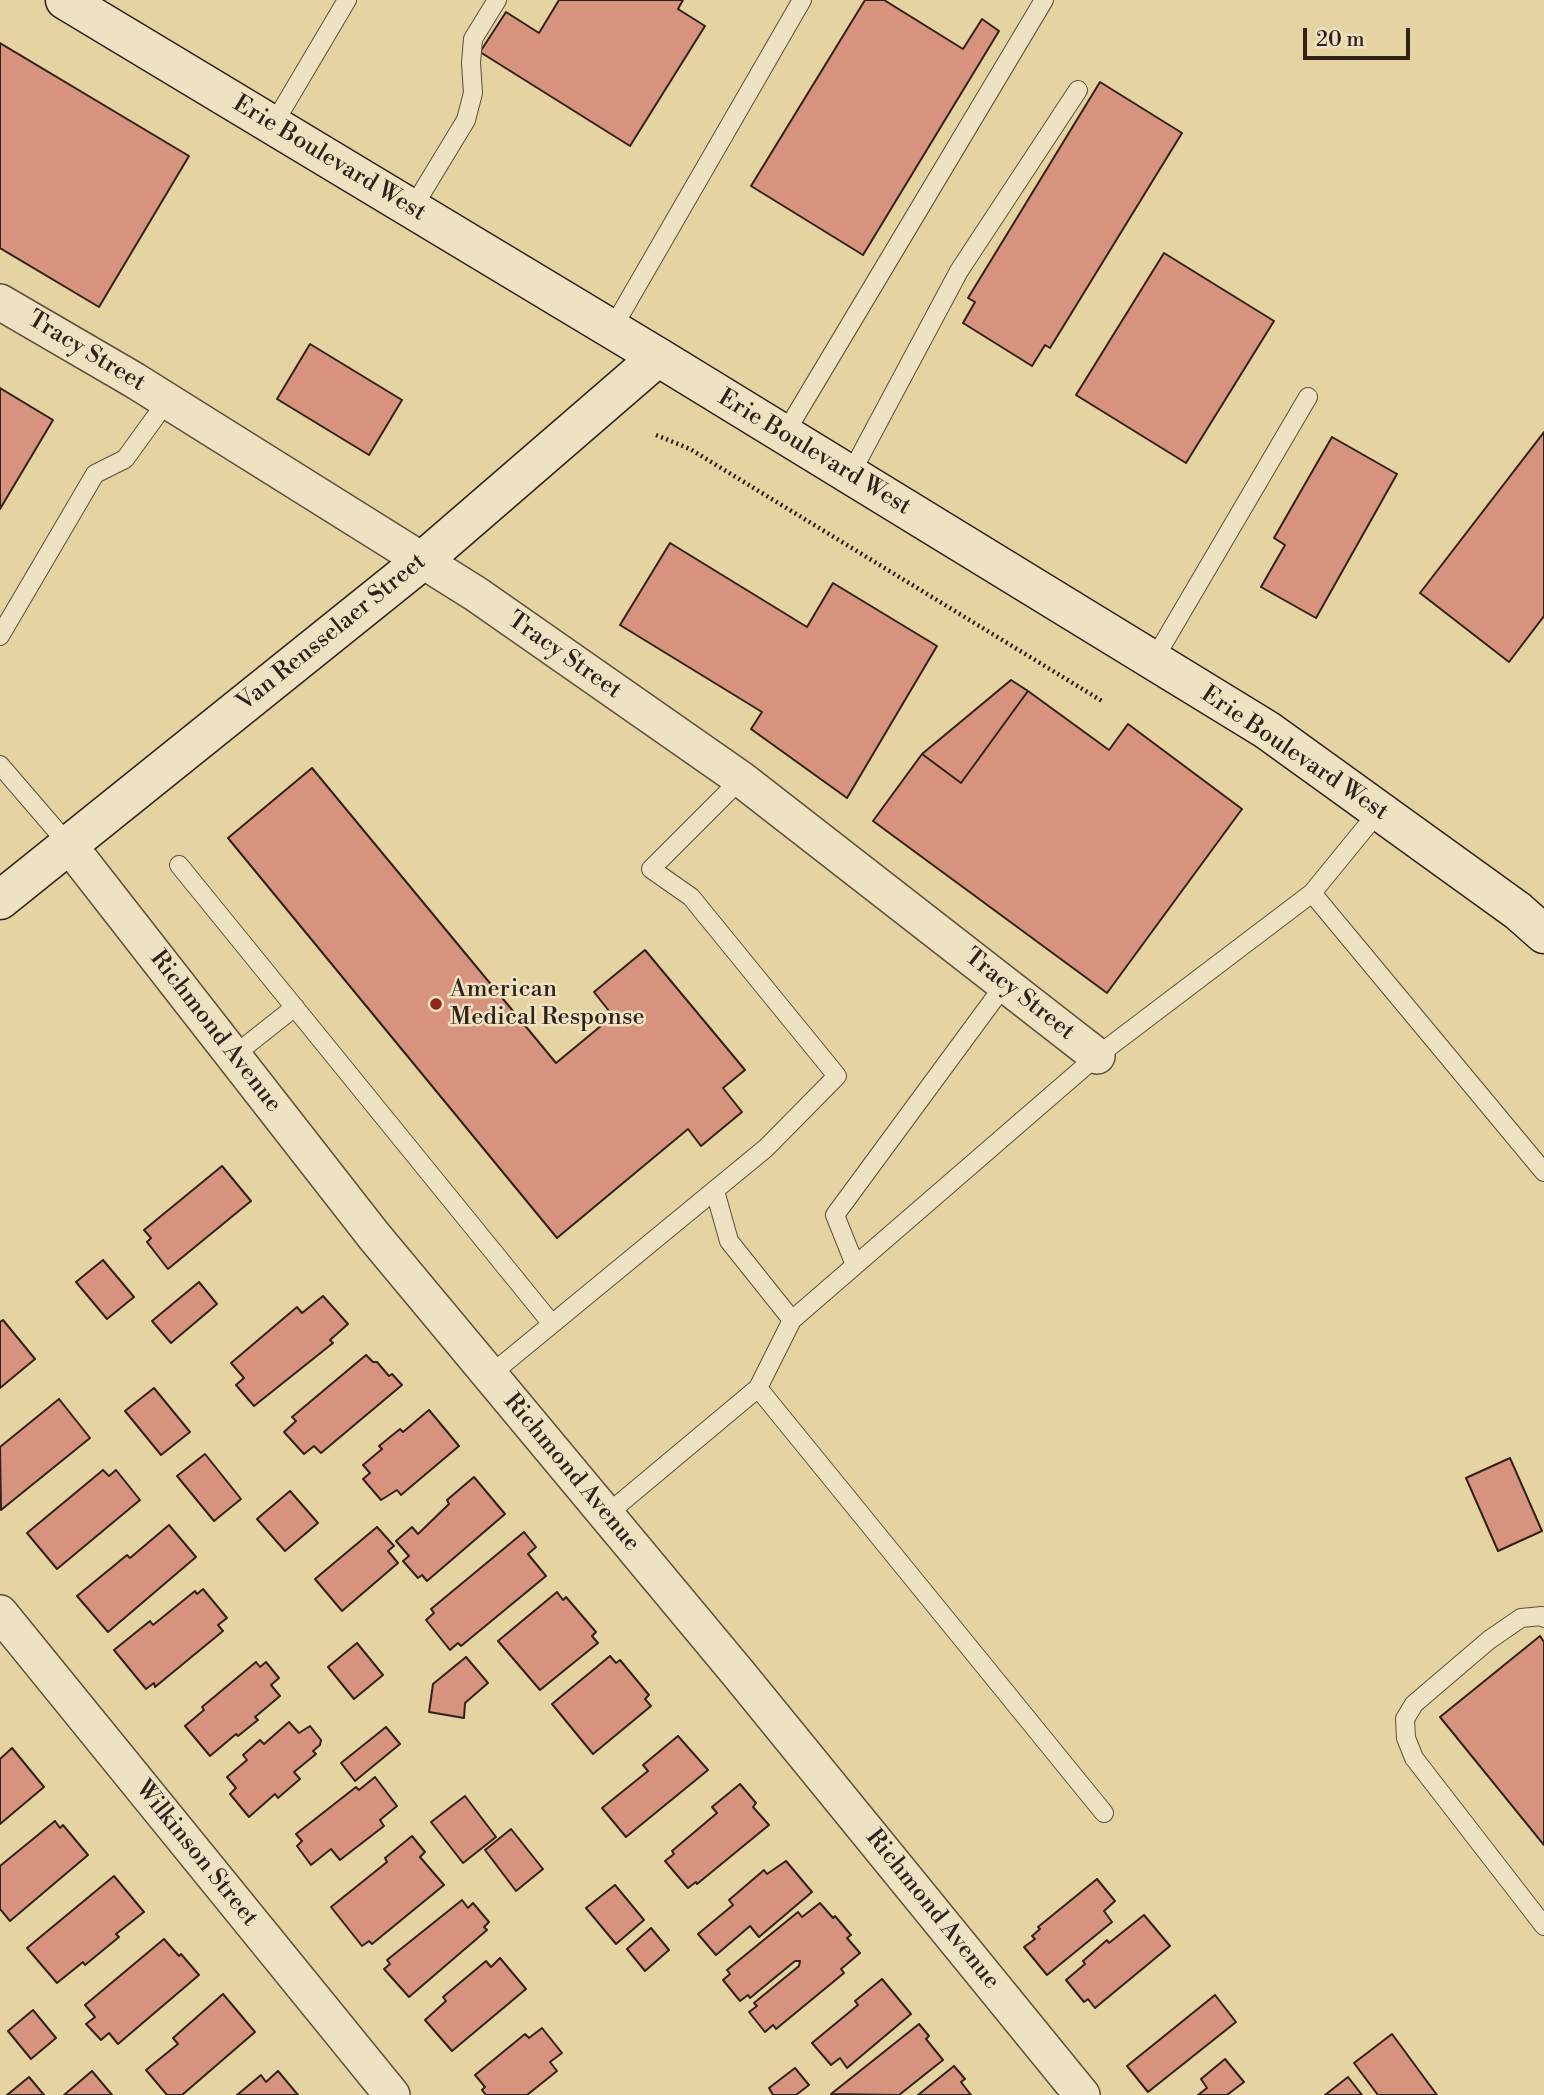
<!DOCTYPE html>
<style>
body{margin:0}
#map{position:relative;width:1544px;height:2095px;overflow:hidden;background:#e6d3a2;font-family:"Libre Bodoni",serif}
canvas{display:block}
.scale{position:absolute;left:1303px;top:28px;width:107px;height:32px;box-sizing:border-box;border:4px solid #312219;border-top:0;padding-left:9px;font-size:21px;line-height:24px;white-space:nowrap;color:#312219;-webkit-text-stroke:5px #efe2c3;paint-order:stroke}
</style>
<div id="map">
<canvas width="1544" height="2095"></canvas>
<div class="scale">20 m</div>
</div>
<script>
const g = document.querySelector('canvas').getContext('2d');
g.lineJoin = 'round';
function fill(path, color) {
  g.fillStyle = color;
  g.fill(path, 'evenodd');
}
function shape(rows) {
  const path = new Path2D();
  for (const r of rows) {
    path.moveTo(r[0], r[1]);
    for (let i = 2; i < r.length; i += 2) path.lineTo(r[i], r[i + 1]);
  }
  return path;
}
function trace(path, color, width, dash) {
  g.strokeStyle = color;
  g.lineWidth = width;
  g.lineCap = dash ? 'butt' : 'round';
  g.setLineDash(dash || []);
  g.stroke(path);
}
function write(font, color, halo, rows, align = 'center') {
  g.font = font + ' "Libre Bodoni",serif';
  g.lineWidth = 5;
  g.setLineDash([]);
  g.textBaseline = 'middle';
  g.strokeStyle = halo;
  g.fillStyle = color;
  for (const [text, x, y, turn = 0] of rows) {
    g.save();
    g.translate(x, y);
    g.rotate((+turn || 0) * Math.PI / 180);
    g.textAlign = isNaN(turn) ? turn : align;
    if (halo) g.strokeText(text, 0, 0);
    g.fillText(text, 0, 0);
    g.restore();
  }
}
const building = shape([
 [559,0,683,0,678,9,705,26,630,146,480,52,506,12,539,33,559,0],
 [865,0,884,0,963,49,982,19,999,31,863,255,751,186,865,0],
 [0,43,189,156,99,307,0,248,0,43],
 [1100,82,1182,133,1050,348,1045,345,1032,366,963,323,975,302,968,298,1100,82],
 [1164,253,1274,321,1186,463,1076,395,1164,253],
 [310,344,402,400,369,455,277,399,310,344],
 [0,388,53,420,0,509,0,388],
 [1544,432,1544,616,1509,662,1420,593,1544,432],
 [1332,437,1397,474,1316,618,1261,587,1285,545,1274,538,1332,437],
 [670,543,807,627,833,583,937,646,847,798,751,729,762,712,620,625,670,543],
 [1011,680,1028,691,961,783,922,754,1011,680],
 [1028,691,1109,750,1128,724,1242,809,1107,993,873,821,922,754,961,783,1028,691],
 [312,768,556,1063,613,1016,594,992,645,950,745,1070,723,1088,742,1112,701,1146,688,1129,557,1238,228,838,312,768],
 [222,1166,251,1201,168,1269,147,1242,151,1238,144,1230,222,1166],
 [103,1260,134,1297,107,1319,76,1282,103,1260],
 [199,1282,217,1304,171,1343,152,1321,199,1282],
 [323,1296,348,1324,330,1340,333,1343,254,1406,236,1385,244,1378,231,1363,297,1307,302,1313,323,1296],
 [3,1320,35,1359,0,1388,0,1322,3,1320],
 [366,1355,373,1362,377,1362,389,1376,392,1374,402,1385,321,1453,314,1446,304,1454,284,1432,296,1421,292,1417,366,1355],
 [154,1388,190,1432,161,1455,125,1411,154,1388],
 [59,1399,90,1438,1,1510,0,1447,59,1399],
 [429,1410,459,1446,401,1495,397,1490,381,1500,363,1479,370,1473,363,1465,382,1449,379,1446,400,1429,403,1432,429,1410],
 [205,1454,241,1499,214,1521,177,1476,205,1454],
 [1510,1458,1542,1531,1498,1551,1466,1478,1510,1458],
 [103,1470,109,1476,116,1470,140,1500,57,1569,27,1533,103,1470],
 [474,1477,505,1514,427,1581,422,1575,418,1578,403,1561,409,1556,396,1541,412,1527,418,1534,449,1504,447,1500,474,1477],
 [290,1491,318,1523,285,1551,257,1519,290,1491],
 [169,1525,196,1557,108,1632,77,1596,127,1555,130,1558,169,1525],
 [377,1527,394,1546,388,1551,398,1563,342,1611,315,1579,377,1527],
 [524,1532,536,1547,528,1554,546,1576,461,1646,458,1643,450,1650,426,1620,434,1613,431,1609,524,1532],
 [203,1589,227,1618,218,1625,223,1631,155,1687,154,1683,146,1689,114,1650,150,1621,153,1625,195,1591,197,1594,203,1589],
 [557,1592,563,1600,566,1597,596,1632,592,1636,598,1643,540,1690,498,1641,557,1592],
 [1540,1636,1544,1642,1544,1845,1440,1717,1540,1636],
 [357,1643,383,1675,354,1699,328,1667,357,1643],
 [610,1656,616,1663,620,1660,649,1695,645,1699,651,1706,593,1754,552,1704,610,1656],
 [466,1657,488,1683,465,1703,464,1718,429,1712,433,1684,466,1657],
 [256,1662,260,1667,266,1662,279,1678,271,1685,280,1696,255,1717,258,1720,238,1736,236,1734,210,1756,185,1726,204,1710,202,1707,256,1662],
 [289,1722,299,1733,310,1726,321,1740,320,1745,313,1751,316,1754,294,1772,300,1779,278,1798,275,1794,249,1817,230,1794,236,1788,227,1777,247,1760,243,1755,260,1740,264,1744,289,1722],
 [386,1727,400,1744,355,1781,341,1763,386,1727],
 [678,1736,708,1770,626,1837,602,1808,648,1771,643,1765,678,1736],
 [12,1748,44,1787,0,1824,0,1759,12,1748],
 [375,1777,397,1806,380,1820,384,1826,340,1860,331,1849,311,1865,297,1846,302,1841,296,1834,356,1787,359,1790,375,1777],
 [740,1784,756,1803,753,1807,769,1825,697,1884,696,1882,688,1888,665,1861,674,1854,672,1851,717,1813,712,1807,740,1784],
 [465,1796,496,1837,463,1863,431,1822,465,1796],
 [55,1821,60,1828,63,1825,88,1855,10,1921,0,1909,0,1866,55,1821],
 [511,1829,543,1869,516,1891,485,1850,511,1829],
 [412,1836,425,1852,420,1857,444,1885,372,1944,369,1941,362,1946,331,1907,387,1862,385,1858,412,1836],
 [786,1861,812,1892,759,1937,750,1926,716,1955,698,1934,733,1905,729,1900,764,1870,767,1874,786,1861],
 [114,1876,144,1912,116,1934,119,1937,85,1965,83,1962,57,1983,27,1948,114,1876],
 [1097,1879,1115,1901,1104,1911,1112,1922,1047,1975,1024,1947,1035,1939,1032,1936,1040,1929,1038,1927,1097,1879],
 [615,1885,644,1920,616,1944,586,1908,615,1885],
 [462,1900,468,1908,473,1903,489,1922,484,1927,487,1930,409,1997,384,1969,390,1964,387,1960,462,1900],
 [820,1903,833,1918,835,1916,851,1935,847,1938,860,1953,841,1969,844,1973,776,2029,773,2025,765,2032,749,2012,757,2006,754,2003,799,1966,800,1961,795,1961,750,1998,748,1995,740,2001,723,1980,730,1974,727,1970,798,1912,802,1917,820,1903],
 [1144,1915,1170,1946,1095,2008,1088,1999,1084,2002,1066,1980,1085,1964,1083,1961,1107,1940,1109,1943,1144,1915],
 [651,1928,669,1950,645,1971,627,1949,651,1928],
 [164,1939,179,1956,181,1954,199,1975,118,2044,109,2033,101,2040,86,2024,95,2017,85,2005,164,1939],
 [500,1958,526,1989,452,2051,425,2020,446,2001,443,1997,486,1961,491,1967,500,1958],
 [882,1979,911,2014,847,2068,840,2058,831,2065,812,2043,858,2005,855,2001,882,1979],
 [223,1994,255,2032,182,2095,167,2095,146,2070,178,2044,173,2038,223,1994],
 [1215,1995,1236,2022,1148,2092,1127,2066,1215,1995],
 [33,2010,56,2038,31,2059,8,2031,33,2010],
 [919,2024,929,2036,926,2039,943,2060,899,2095,831,2094,919,2024],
 [542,2028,562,2053,550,2062,557,2071,527,2095,486,2095,482,2090,485,2087,475,2075,525,2034,529,2038,542,2028],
 [1392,2034,1437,2095,1378,2095,1354,2063,1392,2034],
 [1225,2059,1244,2082,1227,2095,1198,2095,1207,2088,1201,2079,1225,2059],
 [954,2066,965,2079,961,2082,971,2095,918,2095,954,2066],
 [795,2068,809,2085,796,2095,773,2095,769,2088,795,2068],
 [92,2071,112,2095,64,2095,92,2071],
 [278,2071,298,2095,237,2095,261,2075,266,2082,278,2071],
 [29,2077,44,2095,7,2095,29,2077],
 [1348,2077,1362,2095,1325,2095,1348,2077]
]);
const path = shape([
 [656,435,690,449,1102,701]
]);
const lane = shape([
 [273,125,347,0],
 [412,209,466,120,473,93,471,63,473,39,497,0],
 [612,329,802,0],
 [784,435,1044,0],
 [850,475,959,271,1078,90],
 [0,636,95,474,125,459,167,401],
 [1153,661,1308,397],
 [0,765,68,844],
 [179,865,552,1324],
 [1312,893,1544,1172],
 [233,1056,295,1007],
 [715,1191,729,1241,792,1320],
 [855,1265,835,1215,1005,984],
 [490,1375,766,1148,837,1076,691,897,651,869,741,779],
 [758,1388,1104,1813],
 [606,1515,758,1388,792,1320,1097,1056,1312,893,1379,811],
 [1544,1618,1542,1616,1521,1618,1489,1640,1414,1704,1405,1719,1406,1738,1414,1758,1544,1926]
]);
const street = shape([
 [0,302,134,380,476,594,741,779,1097,1056],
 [68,844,374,1236,738,1673,1082,2095],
 [0,1613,392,2095]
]);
const secondary = shape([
 [65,0,658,357,1267,730,1518,911,1544,934],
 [0,900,422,561,658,357]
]);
const markers = [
 [436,1004,7,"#8f2418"]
];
const streetNames = [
 ["Erie Boulevard West",329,159,31],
 ["Tracy Street",86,352,31],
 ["Erie Boulevard West",814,453,31],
 ["Van Rensselaer Street",332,633,-39],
 ["Tracy Street",564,656,35],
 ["Erie Boulevard West",1294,754,34],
 ["Tracy Street",1019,995,38],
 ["Richmond Avenue",215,1032,52],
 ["Richmond Avenue",571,1473,50],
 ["Wilkinson Street",196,1854,51],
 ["Richmond Avenue",932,1910,51]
];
const poiNames = [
 ["American",450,990],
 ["Medical Response",450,1018]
];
fill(building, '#d7937e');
trace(building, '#312219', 2);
trace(lane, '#5e4e3b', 20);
trace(street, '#5e4e3b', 38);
trace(secondary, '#312219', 41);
trace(path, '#312219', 4.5, [2, 3.5]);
trace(lane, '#efe2c3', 18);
trace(street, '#efe2c3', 35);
trace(secondary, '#efe2c3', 38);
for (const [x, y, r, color] of markers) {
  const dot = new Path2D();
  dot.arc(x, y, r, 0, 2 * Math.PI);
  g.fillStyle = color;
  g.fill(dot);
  trace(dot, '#efe2c3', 2.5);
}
write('24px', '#312219', '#efe2c3', streetNames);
write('24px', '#312219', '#efe2c3', poiNames, 'left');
</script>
